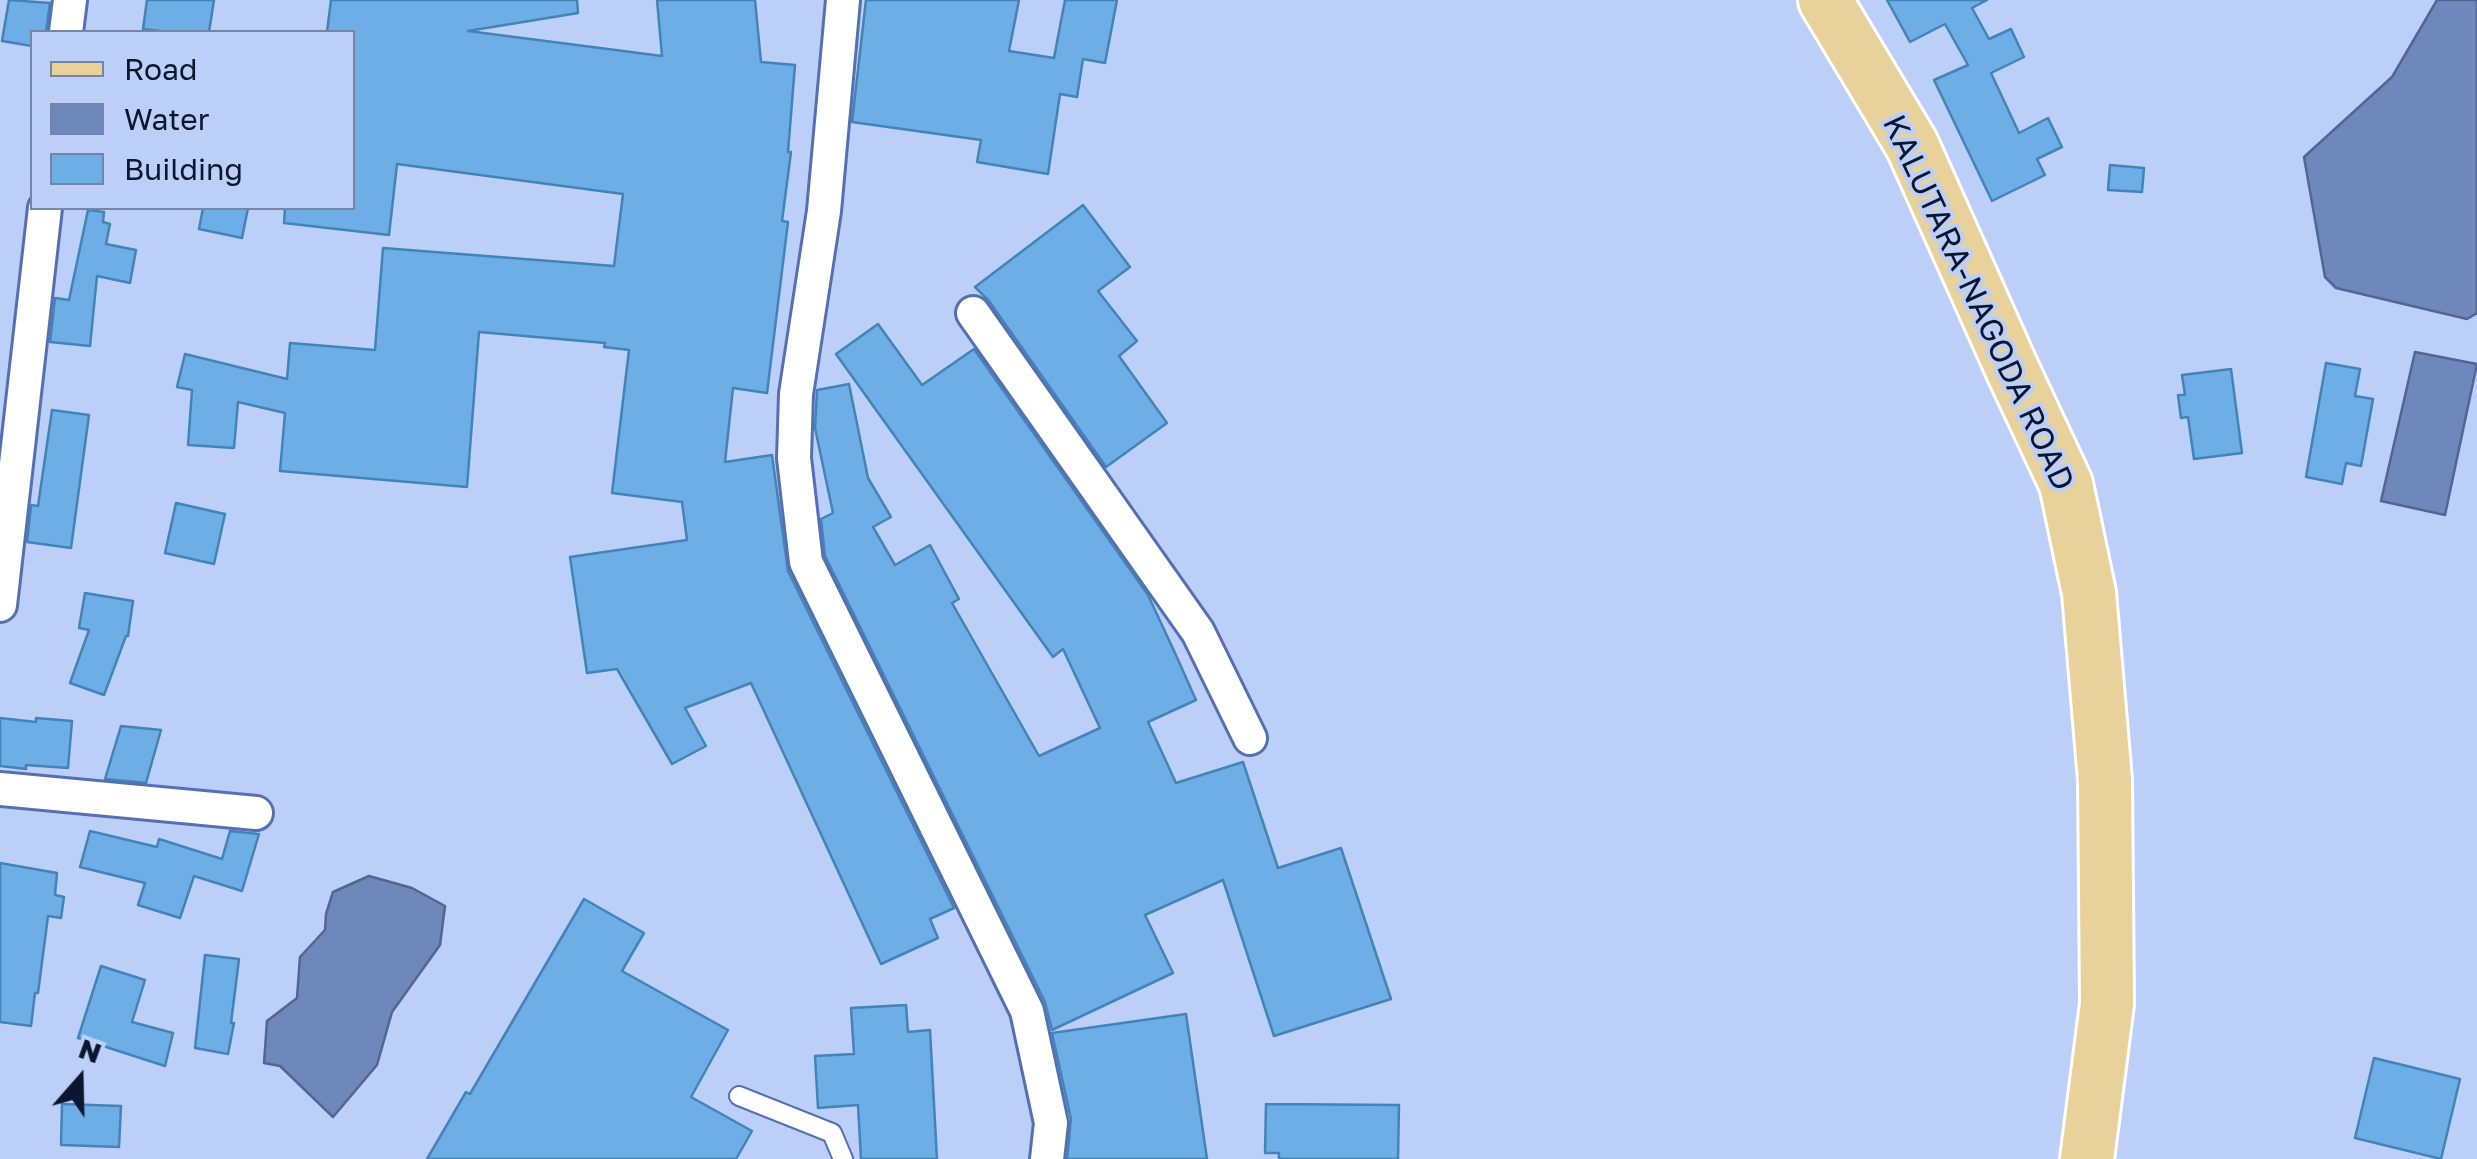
<!DOCTYPE html>
<style>
body{margin:0}
#map{position:relative;width:2477px;height:1159px;overflow:hidden;background:#bbcff9;font-family:"Golos Text",sans-serif}
canvas{display:block}
.legend{position:absolute;left:30px;top:30px;width:325px;height:180px;box-sizing:border-box;background:#bbcff9;border:2px solid #7585a8;margin:0;padding:12px 18px;list-style:none;font-size:30px;color:#0b162f}
.legend li{display:flex;align-items:center;gap:20px;height:50px}
.legend b{width:50px;border:2px solid #7585a8}
.north{position:absolute;left:30px;top:1029px;width:100px;height:100px;-webkit-text-stroke:8px #bbcff9;paint-order:stroke;rotate:20deg;font-size:28px;font-weight:700;line-height:40px;text-align:center;color:#0b162f}
.north::after{content:'';display:block;margin:auto;width:35px;height:45px;background:#0b162f;clip-path:polygon(50% 0,100% 100%,50% 72%,0 100%)}
</style>
<div id="map">
<canvas width="2477" height="1159"></canvas>
<ul class="legend">
<li><b style="height:12px;background:#e9d19c"></b>Road</li>
<li><b style="height:28px;background:#6f88bc"></b>Water</li>
<li><b style="height:28px;background:#6caee5"></b>Building</li>
</ul>
<div class="north">N</div>
</div>
<script>
const g = document.querySelector('canvas').getContext('2d');
g.lineJoin = 'round';
function fill(path, color) {
  g.fillStyle = color;
  g.fill(path, 'evenodd');
}
function shape(rows) {
  const path = new Path2D();
  for (const r of rows) {
    path.moveTo(r[0], r[1]);
    for (let i = 2; i < r.length; i += 2) path.lineTo(r[i], r[i + 1]);
  }
  return path;
}
function trace(path, color, width, dash) {
  g.strokeStyle = color;
  g.lineWidth = width;
  g.lineCap = dash ? 'butt' : 'round';
  g.setLineDash(dash || []);
  g.stroke(path);
}
function write(font, color, halo, rows, align = 'center') {
  g.font = font + ' "Golos Text",sans-serif';
  g.lineWidth = 8;
  g.setLineDash([]);
  g.textBaseline = 'middle';
  g.strokeStyle = halo;
  g.fillStyle = color;
  for (const [text, x, y, turn = 0] of rows) {
    g.save();
    g.translate(x, y);
    g.rotate((+turn || 0) * Math.PI / 180);
    g.textAlign = isNaN(turn) ? turn : align;
    if (halo) g.strokeText(text, 0, 0);
    g.fillText(text, 0, 0);
    g.restore();
  }
}
const water = shape([
 [2437,0,2477,0,2477,313,2467,319,2336,288,2325,277,2304,157,2392,77,2437,0],
 [2415,352,2477,364,2445,515,2381,501,2415,352],
 [369,876,412,888,445,906,440,945,392,1012,377,1065,333,1117,280,1066,264,1063,267,1021,297,998,300,957,325,930,326,914,333,892,369,876]
]);
const building = shape([
 [9,0,50,3,46,32,32,32,32,46,2,41,9,0],
 [147,0,214,0,209,32,169,32,143,29,147,0],
 [331,0,577,0,578,13,468,31,662,56,657,0,755,0,761,62,795,65,788,152,791,152,782,221,788,222,767,393,733,388,725,462,772,455,788,571,954,908,930,919,938,938,881,964,751,683,685,708,706,746,672,764,617,669,587,673,570,557,687,540,682,502,612,493,629,350,604,347,605,343,479,332,467,487,280,471,285,413,238,402,234,448,188,445,192,390,177,387,185,354,287,379,290,343,375,350,383,248,614,266,623,194,397,164,389,235,284,223,285,208,352,208,352,32,327,32,331,0],
 [866,0,1019,0,1009,51,1054,58,1065,0,1117,0,1105,63,1083,59,1077,97,1060,94,1048,174,977,162,981,140,852,122,866,0],
 [1887,0,1987,0,1972,8,1989,39,2011,29,2024,57,1991,73,2019,133,2048,118,2062,147,2037,159,2045,175,1992,201,1934,80,1968,65,1945,24,1910,42,1887,0],
 [2110,165,2144,168,2142,192,2108,190,2110,165],
 [1083,205,1130,267,1098,291,1137,341,1119,356,1167,423,1106,467,989,301,975,287,1083,205],
 [203,208,248,208,242,238,199,229,203,208],
 [88,210,104,212,103,222,110,224,106,244,136,250,130,283,97,276,90,346,50,342,55,298,69,300,88,210],
 [878,324,922,385,974,349,1148,595,1175,653,1196,700,1148,722,1176,783,1243,762,1278,868,1341,848,1391,999,1274,1036,1223,880,1145,915,1173,973,1052,1030,1045,1002,825,556,821,519,833,513,815,428,817,390,849,384,868,478,891,517,873,527,895,565,930,545,959,599,952,603,1039,756,1100,728,1063,649,1053,657,836,354,878,324],
 [2326,363,2360,369,2355,396,2373,399,2361,466,2346,463,2342,484,2306,477,2326,363],
 [2231,369,2242,453,2194,459,2188,417,2181,418,2178,395,2185,395,2182,375,2231,369],
 [52,410,89,415,71,548,27,542,31,505,38,506,52,410],
 [176,503,225,514,214,564,165,553,176,503],
 [85,593,133,601,128,636,126,636,104,695,70,683,89,630,79,628,85,593],
 [0,718,36,722,36,718,72,721,68,768,26,765,26,769,0,766,0,718],
 [121,726,161,730,146,783,105,779,121,726],
 [90,831,157,847,159,839,222,859,230,831,259,834,242,891,194,876,180,918,138,905,145,883,80,867,90,831],
 [0,863,57,873,55,895,64,897,61,918,48,916,38,993,35,993,31,1026,0,1022,0,863],
 [584,899,644,933,622,971,728,1030,691,1097,752,1131,736,1159,427,1159,466,1092,470,1094,584,899],
 [205,955,239,959,231,1023,234,1023,228,1054,195,1048,205,955],
 [101,966,145,980,132,1022,173,1033,165,1066,78,1038,101,966],
 [906,1005,908,1032,930,1030,937,1159,861,1159,858,1105,818,1108,815,1056,854,1054,851,1008,906,1005],
 [1186,1014,1207,1159,1067,1159,1071,1119,1052,1033,1186,1014],
 [2374,1058,2460,1079,2441,1159,2355,1138,2374,1058],
 [62,1104,121,1106,119,1147,61,1145,62,1104],
 [1266,1104,1399,1105,1398,1159,1279,1159,1279,1153,1265,1153,1266,1104]
]);
const lane = shape([
 [739,1096,832,1133,843,1159]
]);
const street = shape([
 [843,0,824,211,796,394,794,458,806,562,1027,1011,1051,1123,1047,1159],
 [66,32,70,0],
 [973,313,1198,632,1250,738],
 [0,605,45,208],
 [0,789,256,813]
]);
const primary = shape([
 [1825,0,1912,145,2013,371,2066,484,2089,593,2105,780,2107,1004,2087,1159]
]);
const streetNames = [
 ["KALUTARA-NAGODA ROAD",1978,303,65]
];
fill(water, '#6f88bc');
trace(water, '#516692', 2.5);
fill(building, '#6caee5');
trace(building, '#4284b8', 2.5);
trace(lane, '#5470b0', 22);
trace(street, '#5470b0', 38);
trace(primary, '#fff', 58);
trace(lane, '#fff', 18);
trace(street, '#fff', 32);
trace(primary, '#e9d19c', 52);
write('32px', '#0b162f', '#bbcff9', streetNames);
</script>
